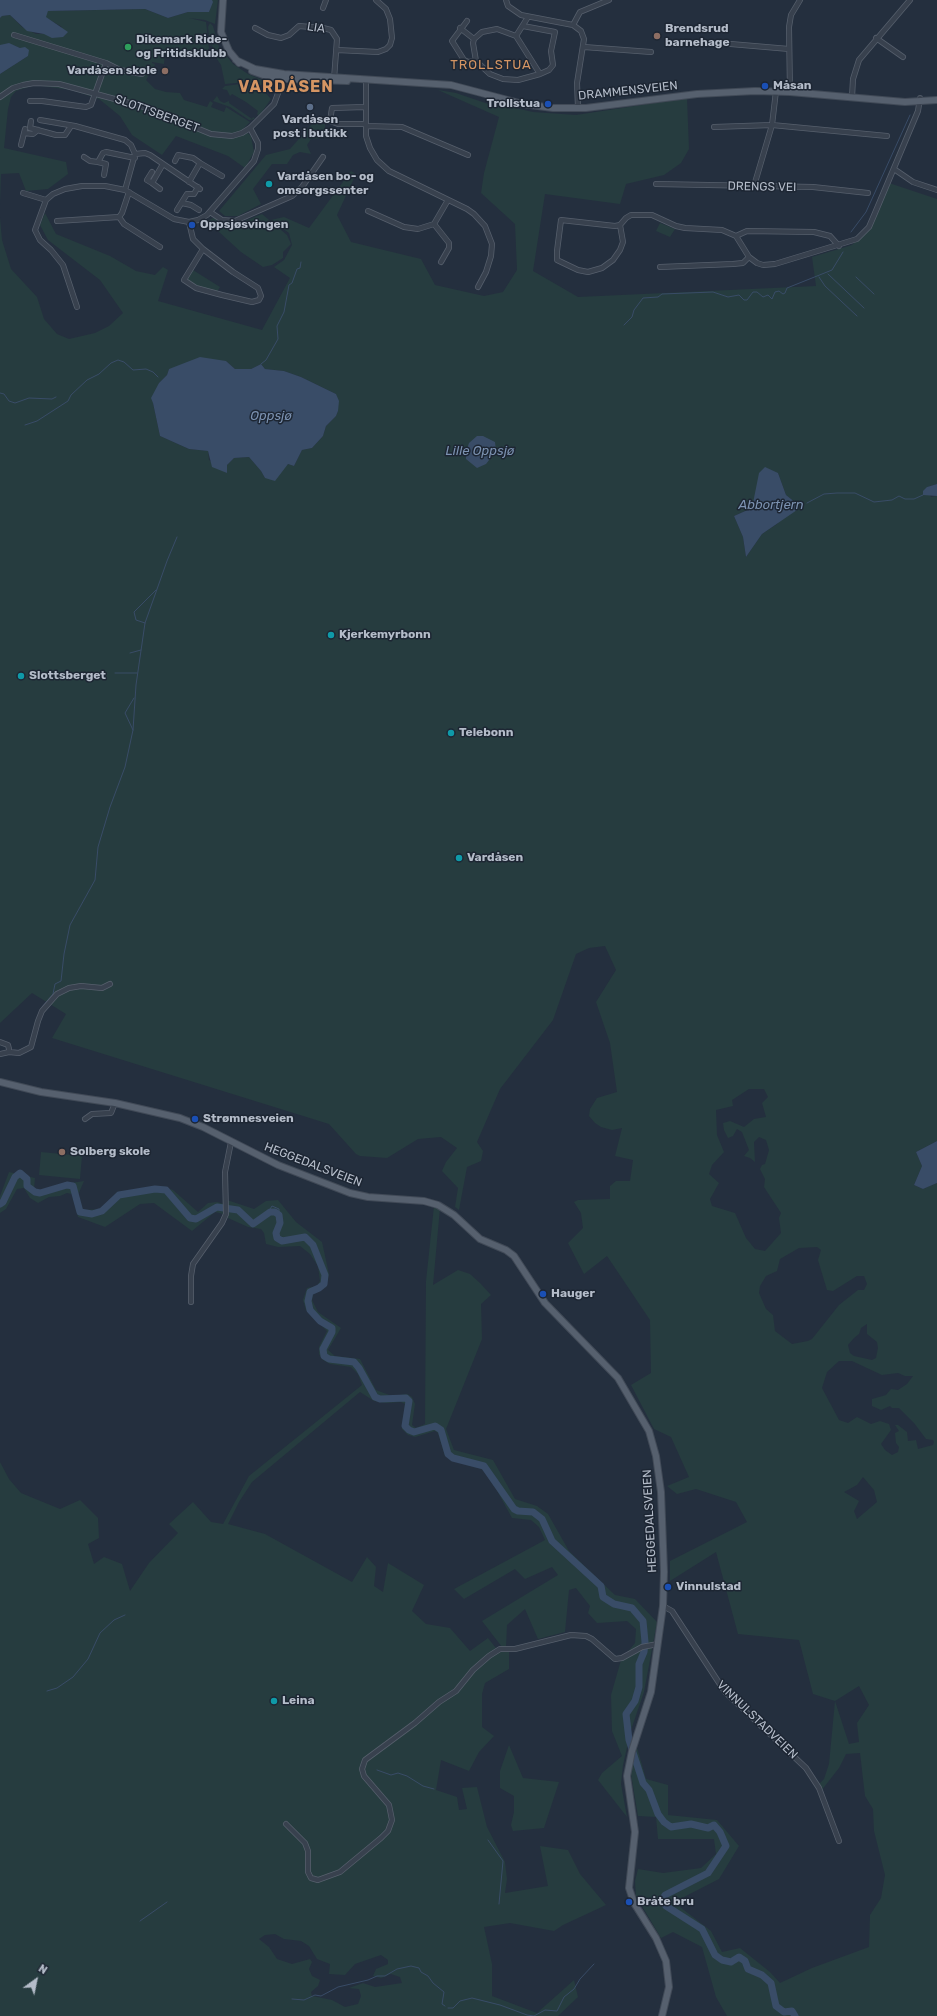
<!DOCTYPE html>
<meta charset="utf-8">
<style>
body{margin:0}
#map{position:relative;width:937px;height:2016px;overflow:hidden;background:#242f3e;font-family:Rubik,sans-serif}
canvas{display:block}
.north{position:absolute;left:16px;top:1960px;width:40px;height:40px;-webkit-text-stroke:3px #1d2633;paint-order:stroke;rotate:33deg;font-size:11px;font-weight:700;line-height:16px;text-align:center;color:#b4bcc9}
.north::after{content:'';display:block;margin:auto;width:14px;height:18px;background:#b4bcc9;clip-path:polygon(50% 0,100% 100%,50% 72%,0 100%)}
</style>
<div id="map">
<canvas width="937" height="2016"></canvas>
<div class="north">N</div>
</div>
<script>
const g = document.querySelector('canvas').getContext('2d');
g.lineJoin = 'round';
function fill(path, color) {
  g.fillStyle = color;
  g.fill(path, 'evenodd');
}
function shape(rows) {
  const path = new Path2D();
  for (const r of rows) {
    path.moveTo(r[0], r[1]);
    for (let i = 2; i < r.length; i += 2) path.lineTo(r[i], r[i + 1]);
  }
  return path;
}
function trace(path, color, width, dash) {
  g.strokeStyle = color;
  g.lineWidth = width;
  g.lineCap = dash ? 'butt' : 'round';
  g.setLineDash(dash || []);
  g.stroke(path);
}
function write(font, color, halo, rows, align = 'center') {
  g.font = font + ' Rubik,sans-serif';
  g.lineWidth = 3;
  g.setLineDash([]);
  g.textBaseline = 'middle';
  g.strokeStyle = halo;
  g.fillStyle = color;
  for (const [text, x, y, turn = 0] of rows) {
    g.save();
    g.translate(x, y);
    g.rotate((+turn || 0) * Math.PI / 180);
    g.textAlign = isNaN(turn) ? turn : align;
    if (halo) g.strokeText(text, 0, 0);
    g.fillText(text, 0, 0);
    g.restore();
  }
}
const green = shape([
 [212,0,218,0,215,24,205,20,189,18,206,22,209,48,204,57,196,58,157,48,158,50,165,52,164,64,152,62,152,63,155,64,152,74,149,75,146,80,155,89,166,92,180,93,184,100,207,107,210,101,213,103,211,107,224,112,226,107,250,122,243,129,251,136,254,152,245,168,228,156,176,136,162,155,132,135,120,116,99,99,71,90,35,85,16,91,11,97,8,109,4,148,66,162,68,174,48,189,26,191,19,173,1,174,0,205,0,74,28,56,20,48,13,45,0,45,0,18,2,16,10,15,22,27,36,34,44,34,62,27,45,17,48,11,145,9,168,18,188,12,209,12],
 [210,23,213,26,219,47,233,64,248,74,274,85,259,85,248,82,225,84,221,65,215,56,218,58,219,57,215,54,212,45,210,46,208,27],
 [248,83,262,89,271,99,259,116,257,114,258,111,246,102,232,94,230,96,227,90,222,89,225,86],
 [438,90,456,93,497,107,502,105,533,112,576,115,687,98,689,149,681,163,664,175,626,184,620,204,545,194,533,271,578,297,816,286,812,257,852,245,870,226,889,183,937,199,937,484,927,487,931,497,937,496,937,1141,916,1152,922,1166,914,1185,923,1189,937,1183,937,2016,727,2016,716,1997,702,1947,673,1932,661,1938,636,1896,635,1881,638,1869,663,1873,701,1868,716,1854,714,1839,658,1839,656,1817,638,1816,630,1768,636,1744,646,1779,668,1785,668,1815,717,1820,739,1846,719,1879,682,1898,680,1907,711,1931,722,1952,740,1948,770,1972,780,1983,812,1968,869,1947,870,1915,881,1898,885,1875,874,1831,873,1809,865,1796,860,1753,846,1754,839,1768,821,1791,818,1785,824,1779,829,1764,835,1701,813,1694,799,1640,738,1634,716,1552,670,1581,670,1561,747,1522,736,1502,696,1489,677,1494,667,1486,689,1477,671,1437,654,1429,631,1385,651,1373,650,1320,607,1256,584,1274,568,1243,583,1228,581,1213,574,1202,578,1200,610,1199,610,1186,616,1181,630,1181,633,1160,615,1156,622,1128,612,1130,601,1127,595,1123,589,1116,590,1109,597,1098,617,1092,610,1043,596,1002,616,970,605,946,589,948,576,954,553,1020,500,1089,477,1142,483,1151,481,1161,467,1167,459,1210,455,1207,458,1188,442,1171,446,1162,457,1148,441,1137,418,1139,387,1158,360,1156,356,1154,329,1124,52,1038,66,1014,32,993,0,1023,0,217,2,240,11,269,37,297,44,319,57,334,69,339,95,333,109,326,123,313,100,280,48,240,40,225,45,213,56,234,110,256,136,271,155,275,163,267,168,270,158,301,262,330,290,278,274,267,284,260,292,245,289,233,271,220,284,217,309,228,351,171,356,174,337,215,351,242,421,259,435,285,484,296,503,292,517,270,515,224,481,193,484,173,499,117],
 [226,361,235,369,251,369,261,364,265,369,284,371,301,377,336,394,338,411,336,416,326,426,323,436,312,448,302,450,294,466,288,464,265,478,261,471,249,457,234,458,227,465,227,473,209,460,208,451,189,449,160,436,153,403,159,383,167,375,169,369],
 [778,473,786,495,796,503,777,524,762,534,746,557,743,537,734,516,752,508],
 [749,1089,764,1089,768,1097,762,1103,766,1117,754,1119,744,1127,730,1121,723,1123,724,1130,728,1138,733,1136,737,1129,742,1132,749,1150,744,1156,750,1158,755,1162,754,1142,759,1137,766,1140,769,1150,765,1164,762,1165,760,1169,765,1179,764,1187,781,1213,779,1218,781,1233,765,1251,755,1249,746,1238,735,1213,712,1206,710,1199,719,1183,709,1174,712,1165,724,1152,717,1135,716,1110,733,1106,732,1100],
 [817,1247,821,1250,818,1260,827,1290,833,1291,857,1276,864,1276,867,1284,864,1290,858,1290,839,1305,812,1339,808,1341,792,1344,775,1331,773,1315,766,1309,759,1293,760,1286,766,1276,777,1271,780,1259,799,1248],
 [867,1324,867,1334,877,1342,878,1348,876,1358,872,1360,854,1356,850,1353,848,1345,854,1338,859,1334,861,1328],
 [839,1361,852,1361,882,1375,898,1373,905,1376,913,1376,907,1384,898,1390,891,1389,886,1395,872,1399,872,1406,881,1410,890,1406,892,1408,899,1408,914,1423,926,1439,933,1440,934,1442,933,1445,918,1449,916,1440,908,1441,907,1432,898,1425,895,1425,899,1431,895,1433,896,1443,899,1447,898,1452,892,1455,885,1450,881,1444,891,1430,889,1424,880,1421,871,1424,857,1417,848,1423,839,1420,822,1388,827,1372],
 [863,1477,874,1490,877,1502,857,1519,854,1511,859,1501,844,1492,857,1485],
 [859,1686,869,1705,857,1723,859,1742,849,1744,835,1701],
 [217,96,220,101,224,103,229,101,229,103,252,119,253,117,255,119,249,120,230,107,213,101],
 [312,124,325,124,325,138,311,139,307,145,311,154,300,152,293,155,287,164,272,164,253,189,261,204,238,216,225,216,219,211,266,155,290,149],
 [262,214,287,235,291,244,283,252,283,258,272,265,263,267,241,252,207,221,215,217,222,221,240,223],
 [660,223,675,229,670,237,656,231],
 [193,270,220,287,217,292,196,286,187,280],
 [41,1152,82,1156,80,1179,39,1175],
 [9,1172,35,1178,34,1190,41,1194,64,1184,84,1181,78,1195,83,1210,103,1209,117,1192,161,1186,173,1190,198,1212,208,1203,217,1202,227,1205,227,1215,215,1212,192,1231,154,1203,140,1204,105,1227,78,1217,72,1194,67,1193,60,1196,49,1197,38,1203,30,1198,24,1188,17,1189,6,1209,0,1213,0,1196],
 [227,1200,254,1209,266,1201,278,1200,296,1222,322,1242,329,1274,326,1287,313,1294,312,1300,318,1312,341,1328,328,1350,335,1356,360,1359,376,1390,392,1396,407,1394,412,1397,415,1404,412,1425,416,1428,425,1424,426,1281,434,1206,440,1208,433,1285,458,1270,470,1274,480,1283,491,1295,481,1304,482,1339,446,1429,454,1450,493,1460,515,1499,537,1506,548,1514,569,1551,615,1595,635,1599,657,1622,644,1692,631,1730,623,1765,621,1784,627,1817,598,1780,602,1773,622,1756,612,1731,611,1695,621,1660,635,1643,636,1629,627,1621,597,1623,588,1613,590,1606,576,1588,569,1590,565,1632,538,1639,525,1609,507,1625,506,1647,502,1647,482,1621,558,1575,552,1567,525,1579,515,1569,464,1599,454,1589,545,1540,539,1527,531,1520,512,1518,489,1476,479,1467,451,1460,445,1456,438,1433,435,1431,415,1437,408,1435,402,1429,405,1404,401,1402,386,1403,374,1401,360,1392,252,1482,239,1502,228,1524,265,1534,352,1582,367,1557,376,1567,374,1586,383,1592,388,1563,424,1585,412,1611,426,1624,450,1628,470,1651,488,1638,499,1652,509,1652,509,1669,485,1683,482,1694,482,1727,494,1736,479,1752,469,1771,441,1760,436,1790,457,1797,459,1810,467,1809,462,1788,477,1787,487,1827,505,1862,507,1879,505,1893,548,1886,540,1846,568,1850,580,1874,606,1905,563,1925,554,1931,510,1923,484,1927,492,1964,492,1996,537,2013,574,1980,578,1997,558,2016,0,2016,0,1462,9,1479,21,1493,60,1509,80,1500,98,1518,99,1538,88,1544,94,1564,104,1557,122,1564,130,1591,149,1563,178,1533,169,1524,193,1502,211,1522,223,1524,249,1476,362,1385,358,1374,351,1367,330,1364,323,1360,319,1354,319,1347,327,1331,306,1310,303,1300,307,1288,317,1286,320,1281,318,1266,310,1254,300,1246,278,1247,266,1244,264,1233,261,1229,248,1227,228,1218],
 [275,1934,284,1939,301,1941,309,1946,317,1959,330,1964,329,1974,345,1975,355,1964,381,1955,388,1960,388,1964,376,1969,373,1976,381,1978,391,1974,400,1977,402,1983,375,1987,363,1983,349,1988,359,1989,361,1996,358,2004,345,2007,332,2000,312,1996,311,1992,318,1986,320,1980,312,1976,309,1969,312,1962,310,1959,292,1964,277,1959,269,1947,259,1939,265,1935],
 [509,1745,523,1778,559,1782,544,1828,513,1831,511,1825,514,1812,514,1796,500,1788,500,1771]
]);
const water = shape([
 [0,0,212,0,213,2,209,12,188,12,168,18,145,9,48,11,46,17,68,32,63,37,52,38,44,34,27,31,10,15,2,16,0,18],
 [9,43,20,48,25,47,29,50,28,56,0,74,0,45],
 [200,357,226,361,235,369,251,369,261,364,265,369,284,371,301,377,336,394,339,401,338,411,336,416,326,426,323,436,312,448,302,450,294,466,288,464,275,481,265,478,261,471,249,457,234,458,227,465,227,473,212,467,208,451,189,449,160,436,153,403,151,398,159,383,167,375,169,369],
 [477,436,483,436,495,442,496,451,486,464,477,468,466,459,466,452,469,443],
 [765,467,778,473,786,495,796,503,797,510,762,534,746,557,743,537,734,516,752,508,759,473],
 [937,484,937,496,923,495,923,491,927,487],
 [937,1141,937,1183,923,1189,914,1185,922,1166,916,1152]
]);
const stream = shape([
 [851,232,866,212,910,115],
 [828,274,864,308],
 [819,277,825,286,857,316],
 [856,277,874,294],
 [624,325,632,317,634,310,643,298,658,297,662,294,713,292,728,297,739,295,744,300,747,300,753,292,757,292,763,297,768,295,772,299,775,292,779,291,783,294,785,293,787,288,832,270,843,252],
 [261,364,266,360,278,339,277,326,284,312,289,285,292,283,297,269,300,268,301,262],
 [0,393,4,394,9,401,15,403,29,398,52,399,56,397],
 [25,425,37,421,68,401,71,395,87,380,99,374,111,363,118,360,124,362,133,370,146,369,153,372,158,377],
 [807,503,824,494,837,493,855,493,874,502,892,500,899,496,905,499,914,499,923,495],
 [145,623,136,620,134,612,156,590],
 [130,653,141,650],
 [115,673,137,673],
 [133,730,125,713,134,698],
 [42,1007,53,994,55,984,61,981,64,954,70,925,95,880,98,847,110,807,125,767,133,730,136,685,145,623,167,561,177,537],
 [267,1214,272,1206,279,1209,279,1215],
 [47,1691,57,1688,73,1677,88,1659,100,1633,114,1620,125,1615],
 [377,1770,391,1775,398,1773,407,1776,423,1786,434,1789],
 [488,1840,503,1861,499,1904],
 [140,1921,167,1902],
 [292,1999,304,2000,315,1995,321,1996,338,1987,368,1980,377,1976,385,1976,397,1969,411,1966,419,1968,421,1972,428,1976,433,1983,444,1992,442,2004,445,2006],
 [448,2008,453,2008,460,2001,472,1998,500,2005,527,2015,534,2016,545,2010,557,2011,564,1997,574,1989,580,1979,594,1964]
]);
const river = shape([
 [0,1204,3,1202,15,1177,20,1173,27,1179,27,1186,35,1192,40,1193,67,1185,73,1186,80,1212,92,1214,102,1211,119,1195,155,1189,166,1190,190,1218,196,1219,217,1207,238,1210,253,1224,270,1212,275,1212,279,1215,280,1223,276,1233,277,1238,282,1241,305,1237,313,1245,325,1275,324,1284,319,1288,310,1292,308,1301,310,1310,320,1321,332,1328,332,1332,323,1349,324,1356,329,1359,354,1362,359,1368,375,1397,380,1399,406,1398,409,1401,405,1426,409,1430,414,1432,435,1426,441,1430,448,1454,453,1458,484,1466,514,1509,518,1511,533,1512,542,1519,552,1541,601,1586,603,1597,614,1604,632,1608,643,1621,645,1642,644,1652,639,1664,639,1687,635,1701,626,1714,629,1740,643,1783,649,1790,658,1814,664,1822,671,1827,691,1824,708,1828,714,1825,720,1832,726,1846,708,1873,665,1895,662,1901,666,1906,702,1929,715,1955,722,1960,731,1962,739,1957,745,1961,748,1969,762,1975,771,1983,776,2006,784,2012,792,2011,795,2016]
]);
const minor = shape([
 [506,0,508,6,521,15,573,25,581,31,584,39,577,83,578,108],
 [323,8,326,0],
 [467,21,452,41,464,60,468,62,476,61],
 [573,25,580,12,609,0],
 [523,26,555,32,551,51,553,65,549,70,540,74],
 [255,28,268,35,281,38,289,35,299,26,323,28,331,30,337,39,334,79],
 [460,28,474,39],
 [14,35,106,63,120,70,142,74],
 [516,36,497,29,482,32,474,39,473,43,476,61,490,74,503,79,518,80,540,74,516,36,528,17],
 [876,38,903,57],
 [719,43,789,49],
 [584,47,651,52],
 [337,50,378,52,386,49,390,45,392,38,390,19,386,9,376,0],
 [366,80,366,126,402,127,468,155],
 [790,92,789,27,791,15,800,0],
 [0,97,13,88,23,85,34,83,59,84,148,108,211,134,232,136,242,133,250,128,274,104,284,77],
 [852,97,853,79,859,60,910,0],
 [30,101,42,101,86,107,91,105,106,63],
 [365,107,332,108,330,121,338,124,366,124],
 [40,120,75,126,125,140,131,145,135,154,125,190],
 [31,121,30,128,56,135,65,135,71,126],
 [366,126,366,136,370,148,377,160,389,171,467,209,474,214,485,226,492,244,491,256,486,272,478,287],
 [714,127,772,125,887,136],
 [24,133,33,134,38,130],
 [21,145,25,129],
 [135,154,145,153,150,155,200,189],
 [84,157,90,161,98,162,103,153,106,152,135,158],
 [175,161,178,155,193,158,200,163],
 [98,162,106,164,104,175],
 [894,169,913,182,937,190],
 [152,172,147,180,152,183,163,164],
 [189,182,200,163,222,176],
 [152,183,160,189],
 [656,184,813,187,868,193],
 [754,186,772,125,776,91],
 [23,193,46,200],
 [182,203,191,205,199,210],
 [177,210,187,194,194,194,198,187],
 [368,211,404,227,418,229,434,224,448,200],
 [210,212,222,220,235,221,292,196,302,187,323,157],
 [119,217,122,213,129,192],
 [57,221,119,217,124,224,160,247],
 [189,222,193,239,203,249,184,280,196,288,222,295,252,302,259,300,261,296,258,288,233,272,203,249],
 [434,224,449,243,449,248,441,262],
 [620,225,623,242,620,250,613,260,602,268,588,272,578,270,557,260,557,251,561,220,615,226,620,225,626,218,631,215,652,215,676,226,685,228,722,230,736,236,749,257,757,263,763,265,775,264,857,239,869,227,875,213,918,111,920,98],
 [736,236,747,231,814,232,830,236,839,246],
 [660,267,733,264,743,263,749,257],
 [77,307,63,265,51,250,40,240,35,230,46,200,53,194,65,189,82,186,105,186,125,190,174,219,189,222,198,220,207,215,254,161,258,149,258,143,250,128],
 [0,1042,8,1045,9,1049,9,1052,0,1054],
 [9,1052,19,1053,31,1047,38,1021,42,1011,57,994,69,988,81,986,102,988,110,984],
 [85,1119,92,1114,111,1113,115,1103],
 [191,1302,191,1276,193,1264,222,1223,226,1214,225,1172,231,1142],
 [663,1606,672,1611,725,1692,806,1768,819,1788,839,1841],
 [286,1824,305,1843,308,1851,308,1872,311,1878,318,1880,340,1872,381,1838,388,1831,392,1820,389,1805,364,1776,362,1769,365,1760,415,1723,439,1702,456,1691,473,1670,489,1656,500,1649,515,1649,571,1635,586,1636,592,1639,615,1659,622,1658,642,1647,658,1644]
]);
const major = shape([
 [223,0,221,32,229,51,239,63],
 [236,60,255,69,284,74,451,85,523,104,553,108,586,108,697,94,755,91,790,92,905,102,937,100],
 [252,71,266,76,284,79,347,81],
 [0,1082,41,1092,115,1103,180,1118,203,1127,278,1165,350,1193,368,1197,424,1201,438,1205,454,1215,480,1239,506,1250,514,1256,545,1303,618,1378,649,1431,656,1456,661,1492,664,1572,663,1606,651,1692,632,1751,627,1776,635,1832,629,1888,634,1903,656,1938,666,1961,669,1987,662,2016]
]);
const markers = [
 [657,36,4,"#8d6e63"],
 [128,47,4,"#2e9e5b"],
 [165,71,4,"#8d6e63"],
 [765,86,4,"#1a4fb4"],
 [548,104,4,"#1a4fb4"],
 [310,107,4,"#5c6f8a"],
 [269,184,4,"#0f9aa8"],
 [192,225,4,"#1a4fb4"],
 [331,635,4,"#0f9aa8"],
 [21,676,4,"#0f9aa8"],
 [451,733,4,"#0f9aa8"],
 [459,858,4,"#0f9aa8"],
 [195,1119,4,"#1a4fb4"],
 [62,1152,4,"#8d6e63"],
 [543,1294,4,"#1a4fb4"],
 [668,1587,4,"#1a4fb4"],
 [274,1701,4,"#0f9aa8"],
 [629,1902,4,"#1a4fb4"]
];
const streetNames = [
 ["LIA",316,28,9],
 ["DRAMMENSVEIEN",628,91,-6],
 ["SLOTTSBERGET",157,114,20],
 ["DRENGS VEI",762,187,1],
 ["HEGGEDALSVEIEN",313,1165,21],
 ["HEGGEDALSVEIEN",650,1521,-93],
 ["VINNULSTADVEIEN",757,1720,44]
];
const poiNames = [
 ["Brendsrud",665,29],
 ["barnehage",665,43],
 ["Dikemark Ride-",136,40],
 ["og Fritidsklubb",136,54],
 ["Vardåsen skole",157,71,"right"],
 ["Måsan",773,86],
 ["Trollstua",540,104,"right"],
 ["Vardåsen",310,120,"center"],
 ["post i butikk",310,134,"center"],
 ["Vardåsen bo- og",277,177],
 ["omsorgssenter",277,191],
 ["Oppsjøsvingen",200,225],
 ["Kjerkemyrbonn",339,635],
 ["Slottsberget",29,676],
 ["Telebonn",459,733],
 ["Vardåsen",467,858],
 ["Strømnesveien",203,1119],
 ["Solberg skole",70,1152],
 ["Hauger",551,1294],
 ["Vinnulstad",676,1587],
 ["Leina",282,1701],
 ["Bråte bru",637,1902]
];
const neighbourhoodNames = [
 ["TROLLSTUA",491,65]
];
const waterNames = [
 ["Oppsjø",271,416],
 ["Lille Oppsjø",480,451],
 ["Abbortjern",771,505]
];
const districtNames = [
 ["VARDÅSEN",286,87]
];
fill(green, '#263c3f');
fill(water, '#394c67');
trace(stream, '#394c67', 1);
trace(river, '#394c67', 7);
trace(minor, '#565f6c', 6);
trace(major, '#414a57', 8);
trace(minor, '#38414e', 4.5);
trace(major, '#56606e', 6);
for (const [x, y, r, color] of markers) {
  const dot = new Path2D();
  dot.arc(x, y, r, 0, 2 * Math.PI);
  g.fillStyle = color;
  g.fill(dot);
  trace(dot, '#1d2633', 1.5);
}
write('12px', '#b4bcc9', '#1d2633', streetNames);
write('bold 12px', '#b4bcc9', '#1d2633', poiNames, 'left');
g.letterSpacing = '1px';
write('13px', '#d59563', '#1d2633', neighbourhoodNames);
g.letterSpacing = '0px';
write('italic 13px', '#7c92b1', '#1d2633', waterNames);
g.letterSpacing = '1px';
write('bold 16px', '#d59563', '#1d2633', districtNames);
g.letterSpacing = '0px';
</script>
